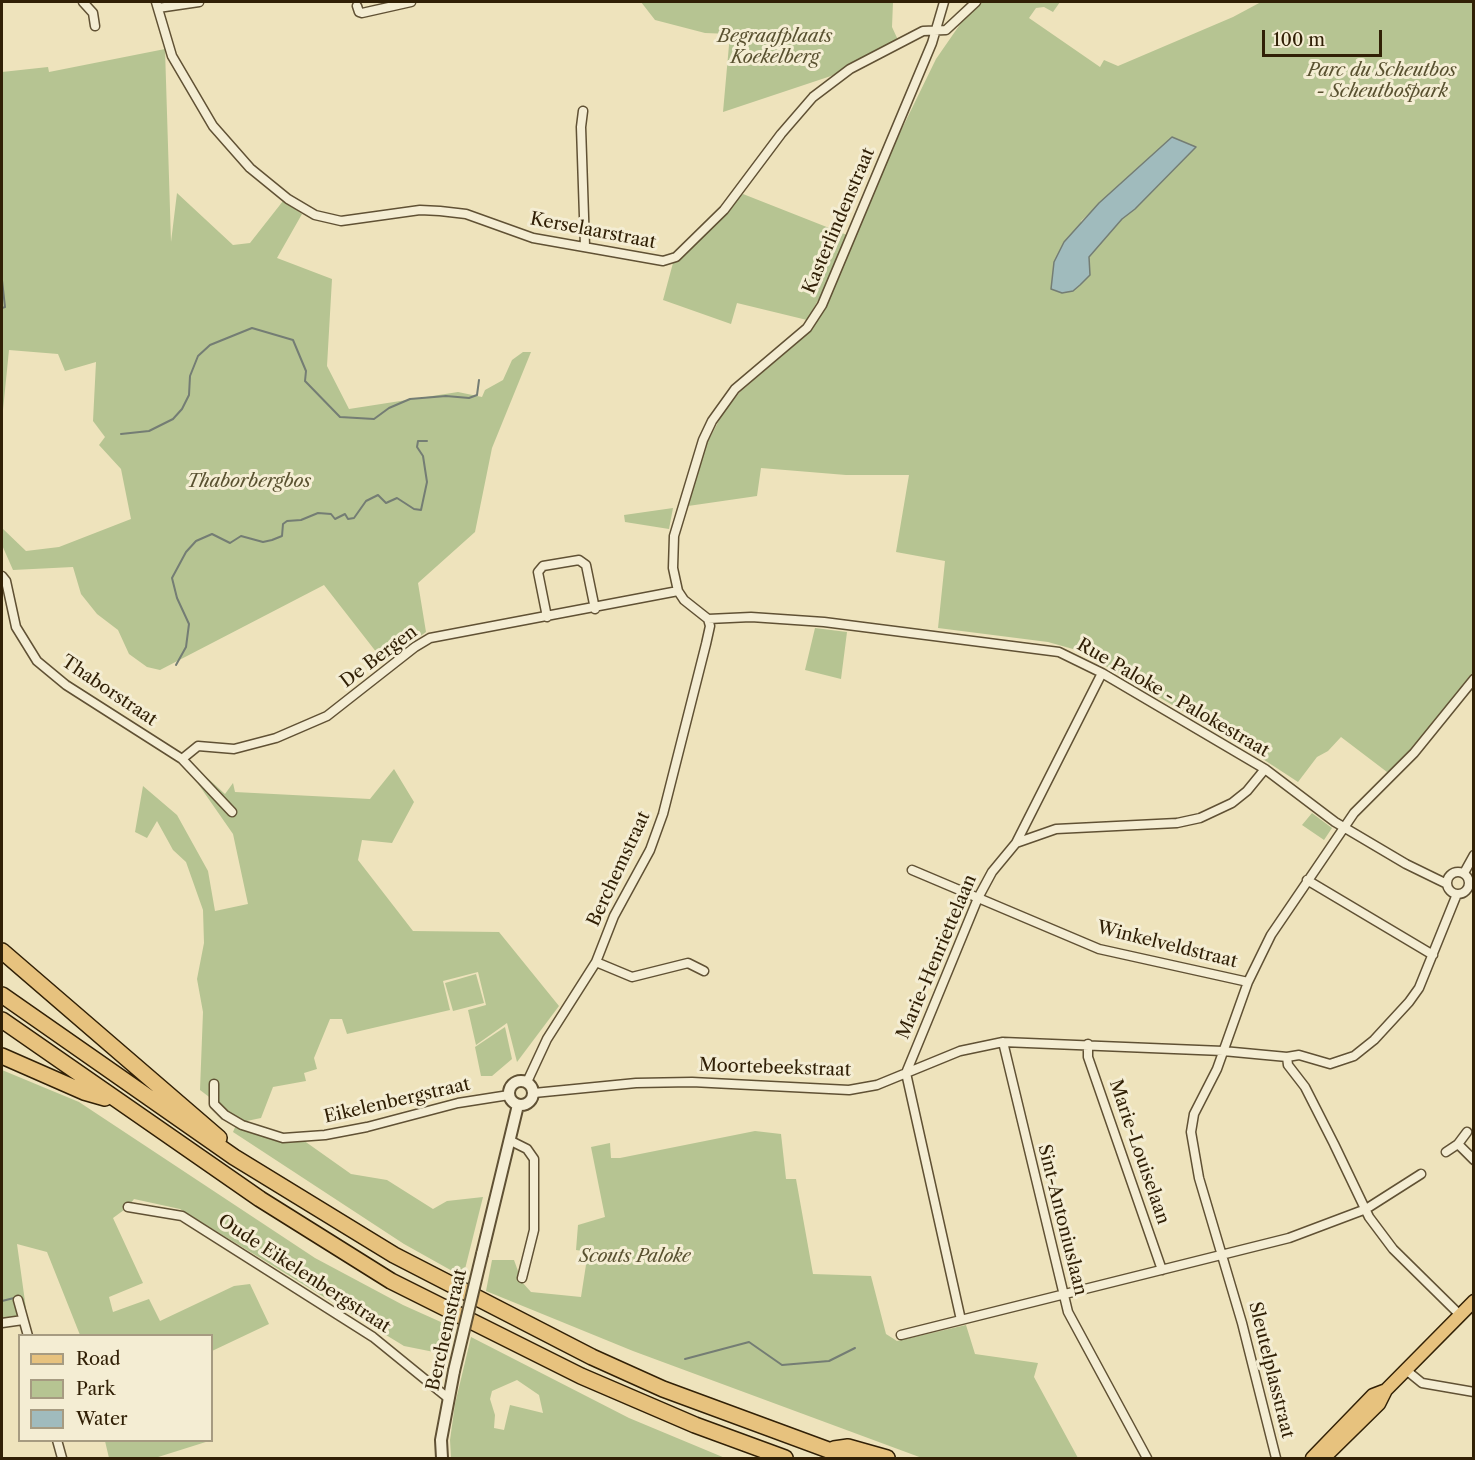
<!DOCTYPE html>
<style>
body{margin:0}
#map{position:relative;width:1475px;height:1460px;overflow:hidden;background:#eee3bc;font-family:"Libre Caslon Text",serif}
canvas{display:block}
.frame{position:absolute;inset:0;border:3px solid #312006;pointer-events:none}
.legend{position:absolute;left:18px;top:1334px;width:195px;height:108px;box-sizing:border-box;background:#f4edd3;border:2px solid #a69b81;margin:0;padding:8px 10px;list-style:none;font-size:18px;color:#312006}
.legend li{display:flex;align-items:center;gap:12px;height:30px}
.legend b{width:30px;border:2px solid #a69b81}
.scale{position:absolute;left:1262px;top:30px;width:120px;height:27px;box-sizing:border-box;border:3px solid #312006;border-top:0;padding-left:8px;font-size:18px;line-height:21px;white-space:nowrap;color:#312006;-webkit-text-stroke:4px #f4edd3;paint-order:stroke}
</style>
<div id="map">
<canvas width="1475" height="1460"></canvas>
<div class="frame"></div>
<ul class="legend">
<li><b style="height:8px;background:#e7c27e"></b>Road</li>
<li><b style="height:16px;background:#b6c492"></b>Park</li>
<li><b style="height:16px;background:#a0bbbd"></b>Water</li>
</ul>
<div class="scale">100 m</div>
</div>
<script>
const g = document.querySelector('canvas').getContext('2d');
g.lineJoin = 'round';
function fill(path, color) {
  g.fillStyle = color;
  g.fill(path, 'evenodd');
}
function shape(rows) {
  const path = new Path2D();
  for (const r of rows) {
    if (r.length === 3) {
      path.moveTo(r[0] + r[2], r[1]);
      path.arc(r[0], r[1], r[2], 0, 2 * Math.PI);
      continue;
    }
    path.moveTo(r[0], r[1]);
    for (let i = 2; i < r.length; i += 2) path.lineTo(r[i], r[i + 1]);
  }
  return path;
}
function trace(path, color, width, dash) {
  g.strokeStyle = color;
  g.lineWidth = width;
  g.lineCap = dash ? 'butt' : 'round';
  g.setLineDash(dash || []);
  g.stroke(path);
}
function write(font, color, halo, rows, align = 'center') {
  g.font = font + ' "Libre Caslon Text",serif';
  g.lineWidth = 6;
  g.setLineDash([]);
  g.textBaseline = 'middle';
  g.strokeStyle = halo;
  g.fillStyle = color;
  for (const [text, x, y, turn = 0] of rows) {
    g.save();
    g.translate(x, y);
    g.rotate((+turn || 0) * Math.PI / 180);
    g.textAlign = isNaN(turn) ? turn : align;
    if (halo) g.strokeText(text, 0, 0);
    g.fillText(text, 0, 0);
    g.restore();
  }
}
const green = shape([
 [641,2,893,2,892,27,898,40,831,76,723,112,730,34,705,33,655,20],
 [981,2,1060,2,1053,12,1044,7,1036,8,1029,18,1100,67,1104,60,1118,66,1233,17,1261,2,1473,2,1473,672,1394,770,1387,772,1341,737,1328,751,1317,757,1298,782,1246,748,1080,651,1048,642,938,628,945,561,896,552,909,475,846,475,761,468,757,496,688,506,707,443,723,413,740,392,797,343,819,319,829,299,892,149,936,59,963,20],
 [1172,138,1196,147,1135,209,1122,218,1089,257,1090,275,1073,291,1081,221],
 [165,49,171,242,177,193,233,245,250,243,283,201,302,214,277,258,332,279,327,366,349,409,458,392,482,397,485,390,503,380,512,360,523,352,531,352,492,448,475,532,418,583,426,632,384,662,324,585,160,670,147,667,129,654,118,630,97,614,81,594,73,567,13,570,2,545,2,528,26,551,59,547,131,519,121,469,99,445,105,437,93,421,96,362,65,371,58,354,9,350,2,420,2,72,48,67,49,72],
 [743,194,847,235,826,286,807,320,737,303,731,324,663,300,673,263],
 [673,508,669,529,625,522,624,515],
 [815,628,847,632,841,679,805,670],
 [190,762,225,794,233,783,235,792,370,799,394,769,414,802,392,843,362,840,358,860,413,931,499,932,559,1006,517,1062,507,1023,476,1045,468,1010,486,1005,478,972,443,981,450,1010,347,1034,342,1019,330,1019,314,1058,317,1069,304,1073,306,1081,273,1087,261,1118,242,1122,200,1090,203,1012,197,979,204,943,203,910,186,862,173,850,157,821,147,838,135,832,143,786,177,815,208,871,215,911,248,904,233,834,185,765],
 [1312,813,1332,828,1324,840,1302,825],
 [476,974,484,1003,453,1011,445,983],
 [505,1027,512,1059,492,1076,481,1076,475,1047],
 [2,1070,79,1102,315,1258,403,1305,452,1327,444,1354,404,1346,180,1209,134,1199,128,1207,113,1218,143,1283,109,1297,113,1312,149,1299,160,1321,234,1286,250,1284,269,1324,212,1351,212,1336,80,1335,47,1252,17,1244,27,1316,2,1320],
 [236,1125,303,1140,351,1174,387,1180,433,1209,447,1201,483,1197,463,1277,404,1244,233,1132],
 [755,1131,781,1134,786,1179,796,1179,813,1274,871,1276,886,1334,897,1341,966,1325,975,1354,1038,1363,1034,1377,1078,1458,922,1458,633,1351,486,1291,492,1260,514,1260,522,1282,531,1292,581,1297,588,1252,576,1250,578,1225,605,1217,591,1147,610,1143,611,1158,620,1158],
 [471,1337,629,1418,725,1458,451,1458,450,1440,455,1404],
 [517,1380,539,1395,543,1413,510,1405,504,1430,494,1428,495,1415,490,1399,492,1391],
 [105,1441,105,1440,209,1441,155,1458,109,1458]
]);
const water = shape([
 [1172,137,1196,147,1135,209,1122,219,1089,257,1090,275,1080,285,1073,291,1062,293,1051,289,1054,262,1064,242,1099,203,1172,137]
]);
const stream = shape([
 [2,280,5,307,2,308],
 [121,434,149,431,173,419,182,409,189,395,190,376,198,356,210,345,252,328,293,340,306,371,305,381,340,417,374,419,389,408,410,399,446,396,469,398,477,395,479,380],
 [176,665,186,647,189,624,177,598,172,578,186,552,196,541,212,534,230,543,241,536,263,542,272,540,282,536,283,524,287,521,301,520,318,513,331,514,335,519,345,514,348,519,354,518,366,501,378,495,386,503,397,498,414,509,421,510,427,482,423,456,417,447,418,441,427,441],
 [2,1301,14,1298],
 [685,1359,749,1342,782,1365,829,1361,855,1348]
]);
const minor = shape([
 [83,2,93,13,95,26],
 [156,2,172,56,213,126,250,168,288,199,315,215,341,221,420,210,440,211,466,214,533,238,663,261,676,257,724,210,781,134,813,97,850,69,923,31,946,30,976,2],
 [357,6,359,12,362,13,411,2],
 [158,8,199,2],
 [583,111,581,127,585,246],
 [2,576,6,581,16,627,37,661,66,685,182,759,232,812],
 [547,617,538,572,543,566,579,560,586,565,595,609],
 [708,619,751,617,824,622,1059,652,1102,673,1265,769,1335,822,1406,864,1447,884],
 [708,619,684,600,678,591,673,568,674,536,703,440,712,421,735,389,807,328,822,305,932,43,944,2],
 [182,759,198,746,234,749,276,738,327,716,415,647,430,638,678,591],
 [1016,843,1102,673],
 [912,870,1099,949,1248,982],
 [1458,883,11],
 [1464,873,1474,855],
 [1307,880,1433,955],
 [596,962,632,977,688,963,704,971],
 [1003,1042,1068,1312,1147,1458],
 [1088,1044,1088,1057,1162,1270],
 [1287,1057,1288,1065,1305,1087,1334,1144,1369,1217,1393,1249,1460,1315],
 [527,1082,547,1039,596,962,614,916,650,850,663,814,706,644,710,626,708,619],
 [214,1084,214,1104,225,1115,242,1125,283,1138,325,1135,367,1127,458,1103,509,1095],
 [534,1093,636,1083,692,1082,849,1090,877,1085,960,1051,1003,1042,1223,1051,1287,1057,1299,1055,1330,1064,1354,1056,1374,1040,1409,1002,1419,988,1457,894],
 [509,1140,527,1149,534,1159,534,1230,522,1278],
 [1458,1144,1467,1132],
 [1446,1152,1458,1144,1474,1160],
 [128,1207,182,1216,373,1337,448,1398],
 [18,1300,28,1336],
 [961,1320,906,1073,978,898,992,872,1016,843,1056,829,1177,823,1200,818,1232,803,1247,791,1265,769],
 [2,1323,23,1320],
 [901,1335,1289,1238,1366,1209,1421,1174],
 [1406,1370,1422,1383,1474,1392],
 [57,1440,62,1458],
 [1276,1458,1242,1323,1199,1178,1191,1132,1194,1114,1217,1069,1248,982,1271,935,1354,813,1414,753,1474,679]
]);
const tertiary = shape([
 [521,1093,12],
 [482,1254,518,1105],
 [442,1458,441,1440,454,1371]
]);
const primary = shape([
 [1312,1458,1373,1395,1386,1390],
 [1324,1458,1379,1404,1386,1390,1474,1301]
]);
const motorway = shape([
 [2,951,219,1138],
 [2,995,234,1157,394,1255,592,1357,663,1389,850,1458],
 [2,1020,260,1199,391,1281,581,1376,695,1425,785,1458],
 [2,1056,84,1092,105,1098],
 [834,1449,848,1447,887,1458]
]);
const tertiaryBridge = shape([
 [454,1371,482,1254]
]);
const parkNames = [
 ["Begraafplaats",775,37],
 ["Koekelberg",775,58],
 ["Parc du Scheutbos",1382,71],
 ["- Scheutbospark",1382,92],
 ["Thaborbergbos",249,482],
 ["Scouts Paloke",635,1257]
];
const streetNames = [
 ["Kasterlindenstraat",839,221,-67],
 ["Kerselaarstraat",593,231,11],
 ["De Bergen",379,657,-37],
 ["Thaborstraat",109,691,34],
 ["Rue Paloke - Palokestraat",1173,698,30],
 ["Berchemstraat",619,869,-65],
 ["Winkelveldstraat",1167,945,14],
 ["Marie-Henriettelaan",937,957,-67],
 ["Moortebeekstraat",775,1068,2],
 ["Eikelenbergstraat",397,1101,-13],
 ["Marie-Louiselaan",1139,1152,71],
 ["Sint-Antoniuslaan",1062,1220,76],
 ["Oude Eikelenbergstraat",304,1274,33],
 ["Berchemstraat",447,1330,-77],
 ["Sleutelplasstraat",1271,1370,76]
];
fill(green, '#b6c492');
fill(water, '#a0bbbd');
trace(water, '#747d74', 1.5);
trace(stream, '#747d74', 2);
trace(minor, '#605134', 11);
trace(tertiary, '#605134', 14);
trace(primary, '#312006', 15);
trace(motorway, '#312006', 18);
trace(minor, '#f4edd3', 8);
trace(tertiary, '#f4edd3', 10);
trace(primary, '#e7c27e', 12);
trace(motorway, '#e7c27e', 15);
trace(tertiaryBridge, '#605134', 14, []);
trace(tertiaryBridge, '#f4edd3', 10);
write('italic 18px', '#595130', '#f4edd3', parkNames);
write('18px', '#312006', '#f4edd3', streetNames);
</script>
